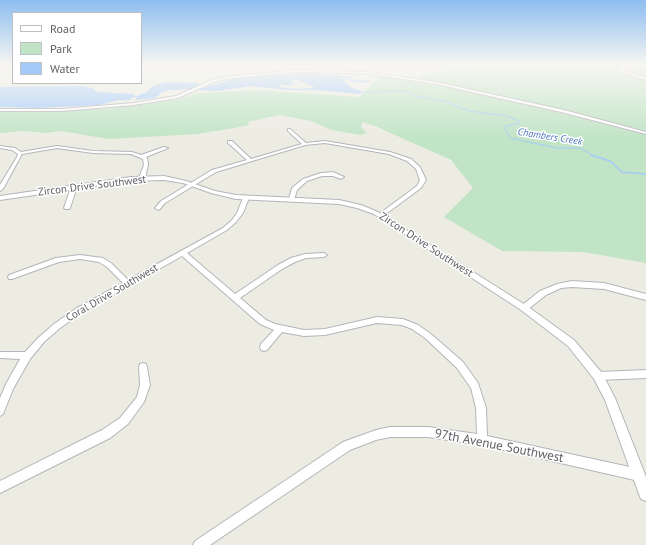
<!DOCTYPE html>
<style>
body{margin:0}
#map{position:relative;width:646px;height:545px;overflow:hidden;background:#edece3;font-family:"PT Sans",sans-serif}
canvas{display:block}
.legend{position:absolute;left:12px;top:12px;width:130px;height:72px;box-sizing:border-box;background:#fff;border:1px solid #bdbfc1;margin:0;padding:5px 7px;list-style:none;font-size:12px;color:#5b5e63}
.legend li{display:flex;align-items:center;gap:8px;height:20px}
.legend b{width:20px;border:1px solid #bdbfc1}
</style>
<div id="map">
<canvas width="646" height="545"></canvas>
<ul class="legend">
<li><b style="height:5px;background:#fff"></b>Road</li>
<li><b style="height:11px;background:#c0e4c5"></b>Park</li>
<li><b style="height:11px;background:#a5cbfb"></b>Water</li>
</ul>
</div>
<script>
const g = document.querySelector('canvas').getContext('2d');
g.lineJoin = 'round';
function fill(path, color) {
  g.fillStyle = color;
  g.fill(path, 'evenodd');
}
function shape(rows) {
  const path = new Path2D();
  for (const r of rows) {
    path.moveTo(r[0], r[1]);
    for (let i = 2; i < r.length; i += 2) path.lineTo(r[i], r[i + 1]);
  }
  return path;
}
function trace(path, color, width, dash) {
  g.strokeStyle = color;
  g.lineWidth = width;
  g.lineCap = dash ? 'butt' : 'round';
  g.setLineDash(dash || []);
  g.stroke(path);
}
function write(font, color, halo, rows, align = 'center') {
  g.font = font + ' "PT Sans",sans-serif';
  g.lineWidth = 3;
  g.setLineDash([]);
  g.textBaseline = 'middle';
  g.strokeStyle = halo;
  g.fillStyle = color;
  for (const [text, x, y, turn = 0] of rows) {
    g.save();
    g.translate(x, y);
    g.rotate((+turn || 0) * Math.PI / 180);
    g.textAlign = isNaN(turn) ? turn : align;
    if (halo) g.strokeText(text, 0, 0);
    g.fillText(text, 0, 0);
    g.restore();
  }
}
const green = shape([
 [471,65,620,65,617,68,621,73,646,80,646,131,569,111,416,77],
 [637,65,646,65,646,77,630,70,630,68],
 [380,76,446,87,552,111,646,135,646,263,583,252,502,251,444,217,473,188,451,160,375,126,362,122,361,127,367,133,360,135,332,130,311,121,279,115,248,122,249,125,235,128,197,134,109,139,61,131,46,133,22,131,0,133,0,111,50,112,115,108,176,100,199,93,254,90,360,97]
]);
const water = shape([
 [312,73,354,77,347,79,370,81,368,82,371,83,351,82,345,78,341,78,352,88,361,91,361,94,314,90,288,90,251,86,218,91,207,91,192,89,169,90,162,92,159,95,154,98,135,100,140,94,145,93,153,86,166,82,198,83,200,83,196,87,203,88,236,78],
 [297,79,315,88,295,89,278,87,282,84,289,86,291,86,291,84,298,84,291,82,293,80],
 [81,86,92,88,97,92,135,94,130,100,118,100,99,105,39,108,0,107,0,87]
]);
const streamFar1 = shape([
 [359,92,405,91,415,96,444,101,469,111,507,116,519,121,519,123,506,126,505,129,510,138,557,148,580,148,594,156],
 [132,97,140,96]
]);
const stream = shape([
 [591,155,610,161,622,172,646,174]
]);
const minor = shape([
 [288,129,290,129,306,143,325,141,390,152,411,159,420,167,426,180,421,188,383,216,379,216,379,214,417,186,420,180,416,169,407,161,389,154,325,143,305,145,216,172,165,203,160,209,158,210,155,208,161,201,212,170,247,160,228,143,228,141,232,141,251,159,302,144,288,131,288,129],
 [0,146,15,148,21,152,57,146,93,151,132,152,141,155,164,147,168,148,146,157,147,158,148,165,145,178,142,180,139,178,144,165,143,159,131,154,93,153,57,148,22,154,3,189,0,191,0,185,17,157,18,154,12,150,0,148,0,146],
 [333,172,344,177,341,179,333,176,322,176,307,181,297,190,294,200,292,201,289,199,292,188,303,179,321,173,333,172],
 [74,185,77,187,70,208,69,209,65,209,64,208,71,187,74,185],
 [246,196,249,198,243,213,236,222,227,230,187,253,235,294,278,265,291,258,305,254,324,253,327,255,324,257,306,258,295,262,282,269,240,298,266,320,275,324,304,330,325,329,377,317,403,319,418,325,431,334,463,362,478,383,486,408,487,436,639,469,643,471,645,475,643,479,639,481,482,445,428,437,390,437,376,440,350,450,210,545,193,545,195,541,343,442,376,430,390,427,428,427,477,434,476,408,471,388,457,368,425,338,412,329,402,325,377,323,325,335,304,336,282,332,267,350,264,351,261,350,260,347,261,344,274,330,260,324,182,256,83,312,60,328,44,342,30,359,13,389,3,414,0,416,0,398,6,384,20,359,0,358,0,352,25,352,38,338,54,324,77,308,123,283,107,267,99,262,80,259,59,262,12,279,9,279,8,277,9,275,56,258,80,255,103,258,111,263,128,280,223,228,232,220,237,213,243,198,246,196],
 [572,281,604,283,646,294,646,300,604,289,572,287,561,288,546,295,527,310,524,311,521,310,520,308,521,306,540,291,557,284,572,281],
 [143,363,146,364,147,367,150,385,144,402,128,424,110,438,0,493,0,481,102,430,120,418,137,397,140,385,139,367,140,364,143,363],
 [646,370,646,378,598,380,595,379,593,376,595,373,598,372,646,370]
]);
const tertiary = shape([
 [623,65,627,65,623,67,624,70,646,78,646,80,622,72,619,67,623,65],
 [294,70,369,72,436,82,564,110,646,132,646,134,561,112,436,84,369,74,346,73,294,72,225,79,214,82,178,98,134,105,61,111,0,111,0,109,61,109,134,103,176,96,212,80,225,77,294,70],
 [164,176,186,181,215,191,236,195,339,200,361,205,378,212,527,306,574,340,602,373,615,398,646,477,646,501,641,499,639,494,605,400,594,379,568,346,521,310,374,214,357,208,339,204,236,199,211,193,183,183,164,180,131,181,0,200,0,196,131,177,164,176]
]);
const farWaternames = [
 ["Chambers Creek",550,137,9]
];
const streetNames = [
 ["Zircon Drive Southwest",92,186,-7],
 ["Zircon Drive Southwest",426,245,33],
 ["Coral Drive Southwest",112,293,-30]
];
const nearStreetnames = [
 ["97th Avenue Southwest",499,446,11]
];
fill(green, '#c0e4c5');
fill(water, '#a5cbfb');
trace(streamFar1, '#a5cbfb', 1);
trace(stream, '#a5cbfb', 1.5);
trace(minor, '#b3b5ba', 2);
trace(tertiary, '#b3b5ba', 2);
fill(minor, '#fff');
fill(tertiary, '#fff');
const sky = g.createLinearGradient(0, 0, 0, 141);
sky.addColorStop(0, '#8dbdf0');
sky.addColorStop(0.46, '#f7f6f2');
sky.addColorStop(1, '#f7f6f200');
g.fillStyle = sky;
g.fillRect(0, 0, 646, 141);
write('italic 10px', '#4973bd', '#fff', farWaternames);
write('11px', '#5b5e63', '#fff', streetNames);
write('13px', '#5b5e63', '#fff', nearStreetnames);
</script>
